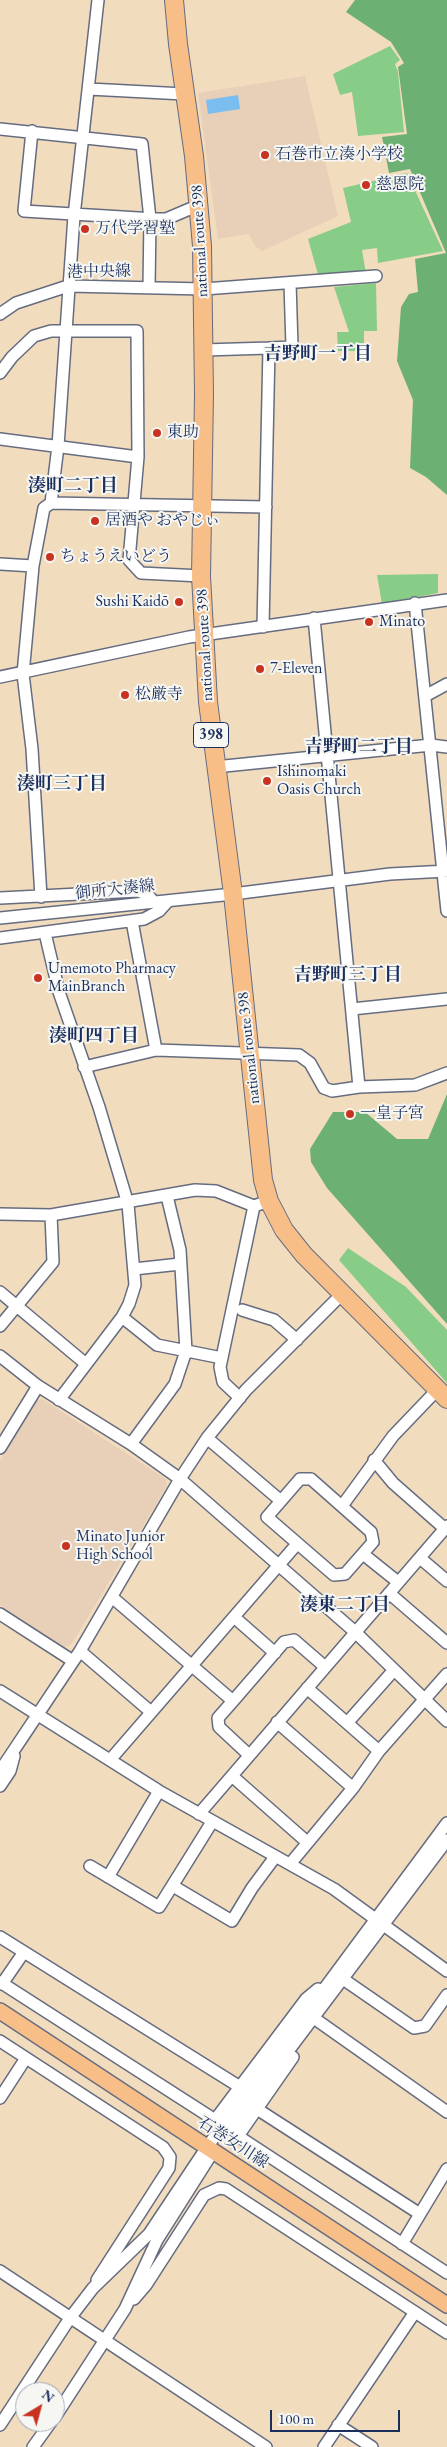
<!DOCTYPE html>
<meta charset="utf-8">
<style>
body{margin:0}
#map{position:relative;width:447px;height:2447px;overflow:hidden;background:#f2dcbe;font-family:"EB Garamond",serif}
canvas{display:block}
.north{position:absolute;left:15px;top:2382px;width:50px;height:50px;box-sizing:border-box;background:#f6f6f2;border:1px solid #9ea6b7;border-radius:50%;rotate:37deg;font-size:14px;font-weight:700;line-height:20px;text-align:center;color:#1b2f5e}
.north::after{content:'';display:block;margin:auto;width:18px;height:22px;background:#c8321e;clip-path:polygon(50% 0,100% 100%,50% 72%,0 100%)}
.scale{position:absolute;left:270px;top:2410px;width:130px;height:22px;box-sizing:border-box;border:2px solid #1b2f5e;border-top:0;padding-left:6px;font-size:15px;line-height:18px;white-space:nowrap;color:#1b2f5e;-webkit-text-stroke:4px #f6f6f2;paint-order:stroke}
</style>
<div id="map">
<canvas width="447" height="2447"></canvas>
<div class="north">N</div>
<div class="scale">100 m</div>
</div>
<script>
const g = document.querySelector('canvas').getContext('2d');
g.lineJoin = 'round';
function fill(path, color) {
  g.fillStyle = color;
  g.fill(path, 'evenodd');
}
function shape(rows) {
  const path = new Path2D();
  for (const r of rows) {
    path.moveTo(r[0], r[1]);
    for (let i = 2; i < r.length; i += 2) path.lineTo(r[i], r[i + 1]);
  }
  return path;
}
function trace(path, color, width, dash) {
  g.strokeStyle = color;
  g.lineWidth = width;
  g.lineCap = dash ? 'butt' : 'round';
  g.setLineDash(dash || []);
  g.stroke(path);
}
function write(font, color, halo, rows, align = 'center') {
  g.font = font + ' "EB Garamond","Noto Serif JP",serif';
  g.lineWidth = 4;
  g.setLineDash([]);
  g.textBaseline = 'middle';
  g.strokeStyle = halo;
  g.fillStyle = color;
  for (const [text, x, y, turn = 0] of rows) {
    g.save();
    g.translate(x, y);
    g.rotate((+turn || 0) * Math.PI / 180);
    g.textAlign = isNaN(turn) ? turn : align;
    if (halo) g.strokeText(text, 0, 0);
    g.fillText(text, 0, 0);
    g.restore();
  }
}
const built = shape([
 [305,76,338,216,262,251,255,246,249,234,218,239,198,93],
 [42,1399,166,1479,167,1486,71,1645,65,1647,0,1605,0,1461,35,1401]
]);
const green = shape([
 [390,46,400,60,395,64,398,72,404,132,358,136,352,92,340,95,333,74],
 [407,173,443,251,378,263,377,248,362,250,366,274,319,278,308,239,351,222,343,188],
 [376,283,377,331,364,331,364,351,338,351,337,332,349,332,334,287],
 [438,574,438,593,382,604,377,575],
 [348,1248,406,1287,447,1330,447,1383,339,1260]
]);
const forest = shape([
 [355,0,447,0,447,495,426,477,410,468,413,400,397,361,401,307,409,294,418,292,415,259,446,253,410,169,389,173,382,137,407,134,398,67,404,63,391,42,346,12],
 [447,1094,447,1324,327,1188,311,1162,310,1149,333,1112,365,1112,397,1139,428,1139]
]);
const water = shape([
 [238,95,240,109,208,114,206,100]
]);
const minor = shape([
 [89,89,184,94],
 [0,129,142,144,150,219,149,288],
 [32,131,24,211,155,219,166,219,199,205],
 [0,314,16,303,68,286,204,289,376,276],
 [204,350,269,348],
 [0,373,12,357,34,336,51,331,137,331,138,457,129,560,141,573,201,576],
 [0,439,138,457],
 [51,503,58,446,74,216,98,0],
 [0,564,33,566],
 [415,603,447,911],
 [314,618,359,1087],
 [263,627,269,348,292,347,290,283],
 [0,677,189,637,447,600],
 [425,696,447,684],
 [215,767,431,745,447,747],
 [41,897,32,749,23,674,33,566,44,508,51,503,266,507],
 [0,898,138,891,148,895,154,902],
 [0,918,233,894,390,874,447,871],
 [132,921,156,1050],
 [45,933,59,992,99,1107,128,1204,135,1285,129,1304,122,1317,59,1400],
 [0,938,144,919,159,911,168,901],
 [352,1009,447,999],
 [84,1067,156,1050,299,1055,310,1063,324,1088,332,1091,359,1087,415,1085,447,1073],
 [0,1214,51,1215,195,1190,216,1191,254,1206,269,1201],
 [134,1269,180,1264],
 [0,1292,86,1364],
 [242,1310,274,1320,297,1340],
 [122,1317,157,1345,222,1358],
 [0,1326,53,1262,51,1215],
 [0,1356,38,1386,131,1444,180,1479,354,1631,447,1721],
 [240,1398,223,1382,220,1367,254,1206],
 [207,1438,281,1501],
 [131,1444,175,1384,186,1351,180,1250,167,1196],
 [0,1448,38,1386],
 [374,1460,393,1483,444,1528],
 [300,1479,311,1479,371,1532,373,1542,345,1574,334,1575,267,1517,300,1479],
 [342,1506,393,1436,438,1389],
 [363,1554,398,1582],
 [420,1558,447,1581],
 [389,1593,447,1643],
 [113,1598,233,1701],
 [0,1614,73,1661],
 [234,1617,275,1653],
 [80,1651,151,1712],
 [307,1688,379,1751],
 [0,1691,159,1791,334,1889,447,1971],
 [277,1722,353,1788],
 [347,1723,394,1670],
 [249,1755,219,1727,218,1718,233,1701,284,1642,294,1640,324,1666],
 [110,1760,297,1544],
 [0,1771,80,1651,180,1479,207,1438,246,1390,342,1294],
 [232,1776,307,1842],
 [0,1786,10,1771,14,1756],
 [199,1814,447,1526],
 [290,1864,353,1788,379,1751,447,1674],
 [90,1866,159,1907,212,1822],
 [108,1877,159,1791],
 [173,1886,232,1921,252,1888,275,1857],
 [0,1937,240,2087],
 [343,1979,414,2028,425,2026,447,1995],
 [0,1982,215,2120,306,1999,318,1989],
 [2,1984,24,1952],
 [318,2021,447,2112],
 [0,2041,163,2147,170,2157,169,2168,97,2280],
 [293,2057,238,2136,447,2273],
 [0,2098,26,2058],
 [257,2109,420,2214],
 [231,2127,447,1840],
 [402,2244,447,2169],
 [0,2271,266,2447],
 [134,2299,146,2285,204,2195,219,2188,226,2189,447,2333],
 [55,2417,125,2309,157,2240,214,2150],
 [0,2425,70,2318,93,2288,149,2234,207,2147,447,1823],
 [338,2425,372,2447],
 [33,2447,51,2422],
 [324,2447,415,2312]
]);
const major = shape([
 [0,2011,447,2305]
]);
const highway = shape([
 [174,0,178,44,194,156,202,246,204,395,201,576,208,702,233,894,263,1180,269,1201,284,1230,304,1255,447,1399]
]);
const markers = [
 [265,155,5,"#c8321e"],
 [366,185,5,"#c8321e"],
 [85,229,5,"#c8321e"],
 [157,433,5,"#c8321e"],
 [95,521,5,"#c8321e"],
 [50,557,5,"#c8321e"],
 [179,602,5,"#c8321e"],
 [369,622,5,"#c8321e"],
 [260,669,5,"#c8321e"],
 [125,695,5,"#c8321e"],
 [267,781,5,"#c8321e"],
 [38,978,5,"#c8321e"],
 [350,1114,5,"#c8321e"],
 [66,1546,5,"#c8321e"]
];
const shields = [
 [211,735,35]
];
const shieldNames = [
 ["398",211,735]
];
const poiNames = [
 ["石巻市立湊小学校",275,155],
 ["慈恩院",376,185],
 ["万代学習塾",95,229],
 ["東助",167,433],
 ["居酒や おやじぃ",105,521],
 ["ちょうえいどう",60,557],
 ["Sushi Kaidō",169,602,"right"],
 ["Minato",379,622],
 ["7-Eleven",270,669],
 ["松厳寺",135,695],
 ["Ishinomaki",277,772],
 ["Oasis Church",277,790],
 ["Umemoto Pharmacy",48,969],
 ["MainBranch",48,987],
 ["一皇子宮",360,1114],
 ["Minato Junior",76,1537],
 ["High School",76,1555]
];
const streetNames = [
 ["national route 398",200,241,-93],
 ["港中央線",99,272,-1],
 ["national route 398",205,645,-93],
 ["御所入湊線",115,890,-6],
 ["national route 398",249,1048,-96],
 ["石巻女川線",233,2143,33]
];
const neighbourhoodNames = [
 ["吉野町一丁目",318,354],
 ["湊町二丁目",73,486],
 ["吉野町二丁目",359,747],
 ["湊町三丁目",62,784],
 ["吉野町三丁目",348,975],
 ["湊町四丁目",94,1036],
 ["湊東二丁目",345,1605]
];
fill(built, '#e7cfb8');
fill(green, '#87cc87');
fill(forest, '#6db074');
fill(water, '#7abef0');
trace(minor, '#666c80', 14);
trace(major, '#666c80', 18);
trace(highway, '#666c80', 20);
trace(minor, '#fff', 11);
trace(major, '#f7be87', 15);
trace(highway, '#f7be87', 18);
for (const [x, y, r, color] of markers) {
  const dot = new Path2D();
  dot.arc(x, y, r, 0, 2 * Math.PI);
  g.fillStyle = color;
  g.fill(dot);
  trace(dot, '#f6f6f2', 2);
}
for (const [x, y, w] of shields) {
  const box = new Path2D();
  box.roundRect(x - w / 2, y - 12.5, w, 25, 4);
  g.fillStyle = '#f6f6f2';
  g.fill(box);
  trace(box, '#1b2f5e', 1);
}
write('bold 15px', '#1b2f5e', null, shieldNames);
write('16px', '#1b2f5e', '#f6f6f2', poiNames, 'left');
write('16px', '#1b2f5e', '#f6f6f2', streetNames);
write('bold 18px', '#1b2f5e', '#f6f6f2', neighbourhoodNames);
</script>
